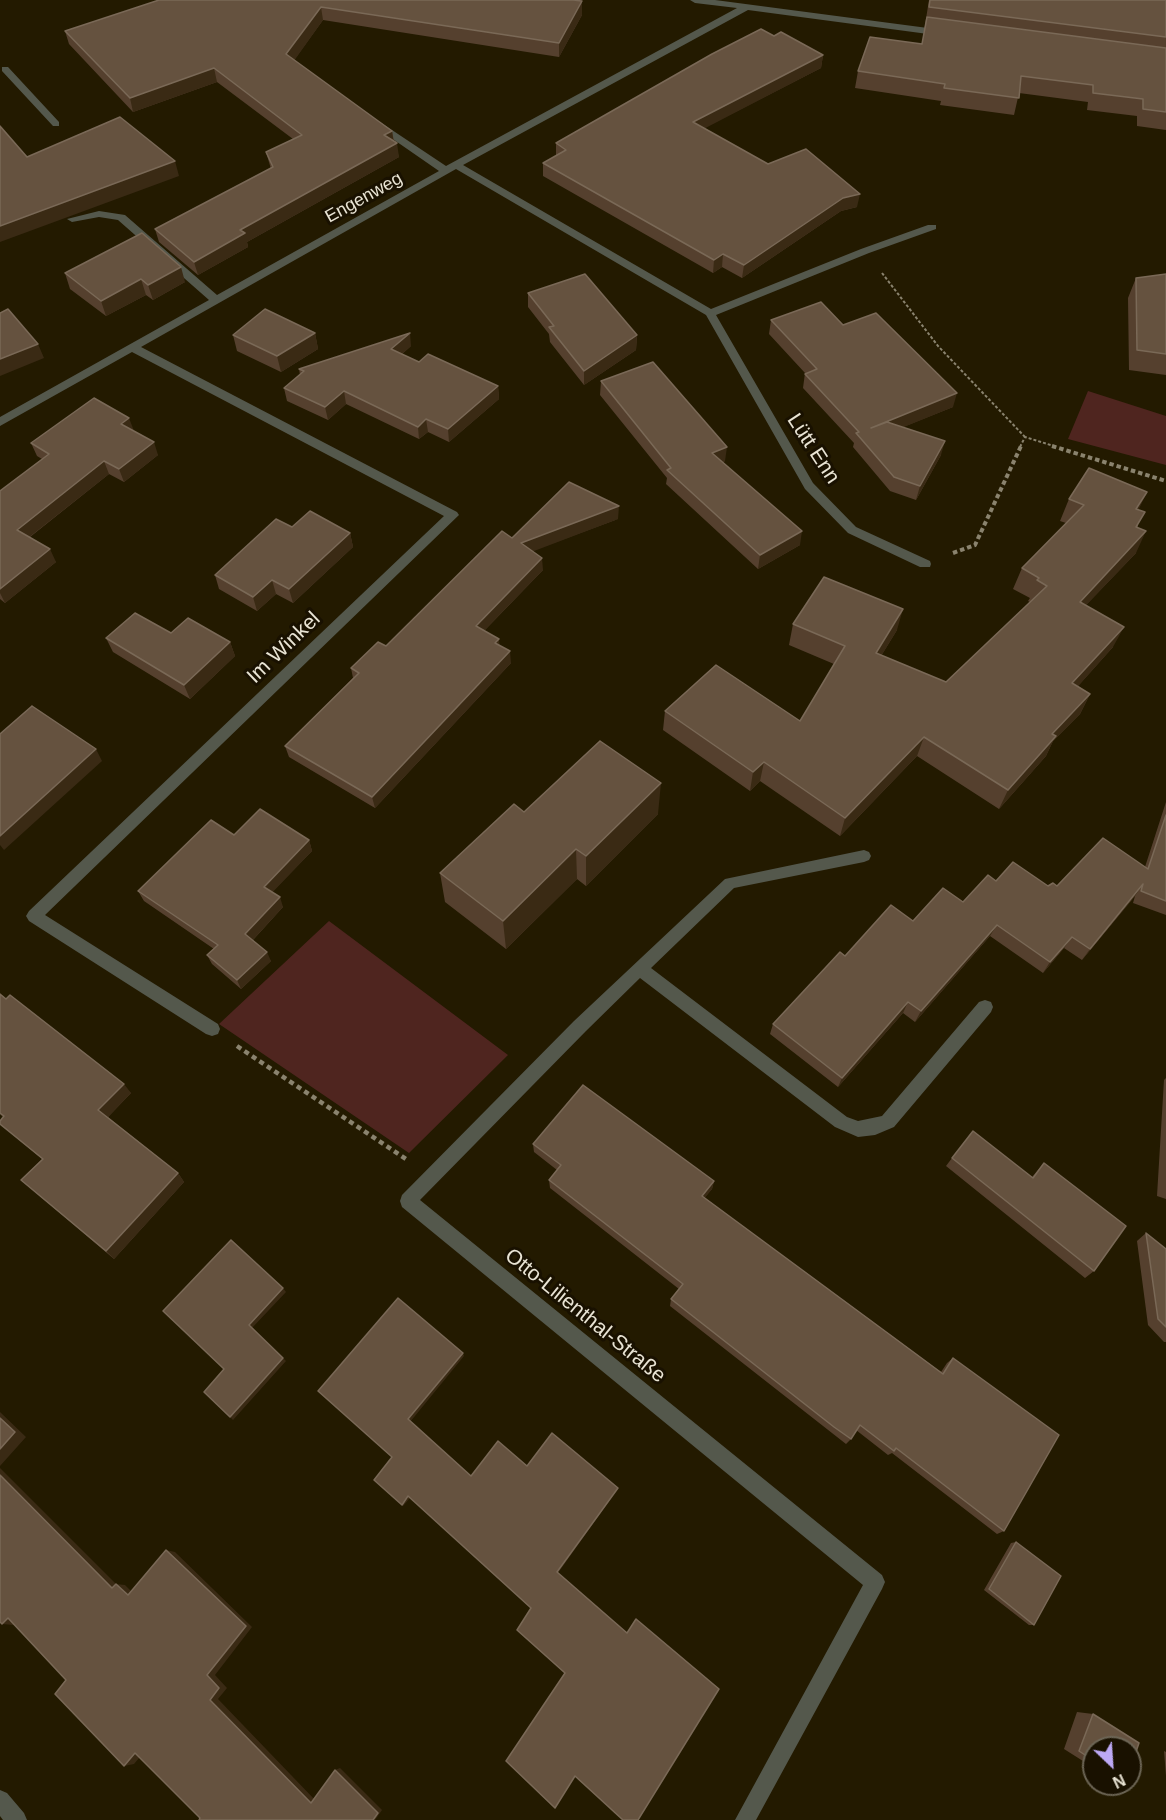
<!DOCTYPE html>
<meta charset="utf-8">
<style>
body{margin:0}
#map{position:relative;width:1166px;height:1820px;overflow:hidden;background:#231a00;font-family:Helvetica,sans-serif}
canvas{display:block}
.north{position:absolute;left:1082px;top:1736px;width:60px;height:60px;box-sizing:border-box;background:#191100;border:2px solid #6c6555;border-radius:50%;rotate:155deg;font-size:16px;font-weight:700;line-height:24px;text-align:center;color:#e9e4d4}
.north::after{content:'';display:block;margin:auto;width:21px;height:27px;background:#bda9f5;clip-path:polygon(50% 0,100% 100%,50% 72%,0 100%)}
</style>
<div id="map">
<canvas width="1166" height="1820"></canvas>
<div class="north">N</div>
</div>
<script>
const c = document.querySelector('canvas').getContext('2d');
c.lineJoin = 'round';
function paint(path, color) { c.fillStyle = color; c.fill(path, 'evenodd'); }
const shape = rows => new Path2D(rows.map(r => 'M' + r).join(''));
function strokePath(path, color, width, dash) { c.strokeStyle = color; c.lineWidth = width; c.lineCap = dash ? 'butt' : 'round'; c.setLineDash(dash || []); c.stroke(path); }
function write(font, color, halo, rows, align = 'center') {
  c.font = font + ' Helvetica,sans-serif'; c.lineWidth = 6; c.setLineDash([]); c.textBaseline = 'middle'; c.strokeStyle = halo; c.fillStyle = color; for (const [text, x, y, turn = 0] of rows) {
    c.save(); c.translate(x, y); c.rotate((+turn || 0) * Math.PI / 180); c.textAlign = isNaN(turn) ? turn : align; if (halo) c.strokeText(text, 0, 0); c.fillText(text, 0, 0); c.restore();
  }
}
const green = shape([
 [1088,391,1166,416,1166,465,1068,439],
 [329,921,508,1055,409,1153,219,1024]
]);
const pathFar2 = shape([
 [882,273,938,346,1025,437],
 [1020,447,1025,437,1057,447]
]);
const pathFar1 = shape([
 [1052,446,1166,481],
 [953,553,975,545,1021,446]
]);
const path = shape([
 [237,1046,406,1159]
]);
const minor = shape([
 [690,0,715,0,943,30,948,33,943,36,748,10,463,165,711,309,861,249,928,225,936,225,936,229,869,253,716,315,813,483,856,527,930,561,931,564,930,567,920,567,848,533,805,489,706,315,456,169,141,347,457,512,459,515,45,915,218,1024,220,1029,218,1034,212,1036,206,1034,29,921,26,916,29,911,444,516,132,352,0,426,0,417,209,300,118,220,99,217,72,222,67,219,99,211,125,215,217,295,439,171,374,126,374,122,380,122,446,166,737,8,695,3,690,0],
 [2,67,8,67,59,122,59,126,53,126,2,71,2,67],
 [864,850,869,852,871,856,869,860,864,862,734,888,651,968,847,1117,858,1121,882,1116,979,1002,985,1000,991,1002,993,1007,991,1012,894,1127,875,1135,858,1137,835,1127,640,978,586,1031,420,1200,882,1575,885,1582,882,1589,756,1820,735,1820,863,1585,402,1207,400,1201,402,1195,574,1021,725,879,864,850],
 [0,1790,7,1793,24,1813,27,1820,3,1820,0,1816,0,1790]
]);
const wall = shape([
 [159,0,582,15,559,57,323,20,294,60,392,131,394,141,399,157,247,242,248,247,198,275,159,242,155,229,271,169,266,152,293,139,217,82,133,112,69,44,65,31],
 [929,0,1166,0,1166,130,1137,126,1137,116,1087,110,1088,102,1019,93,1014,115,940,105,941,101,855,88,858,71,922,44],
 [774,36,823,55,821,68,704,128,768,164,857,207,841,211,742,278,722,267,713,273,543,176,543,163,556,156,556,143],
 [65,273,185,282,153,300,146,295,106,316,70,289],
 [1166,274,1166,375,1129,370,1128,298,1136,278],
 [528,293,637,335,636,350,584,385,550,342,549,334,528,307],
 [771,320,843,325,953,407,903,427,941,455,916,500,890,491,853,447,854,443,803,388,805,373,769,334],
 [315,333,318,349,281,372,237,351,233,335],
 [411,346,402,354,419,362,498,386,499,399,449,442,428,432,419,439,346,404,328,420,287,401,284,388,300,375,299,369],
 [601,381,725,461,723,462,800,545,758,569,666,484,667,478,600,395],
 [134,431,158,455,124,482,109,474,30,537,56,562,5,603,0,599,0,491,42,459,37,456,31,443],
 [1069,499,1139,510,1136,553,1086,605,1113,647,1078,686,1090,694,1080,714,1053,741,1046,756,999,809,917,756,840,836,760,781,750,791,663,730,665,711,800,721,834,664,789,645,793,624,897,630,881,656,946,682,1030,602,1028,601,1030,598,1013,589,1022,568,1066,523,1060,521],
 [618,519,532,551,543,570,484,631,499,646,511,663,375,808,289,757,285,746,353,678,351,668,386,646,512,538],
 [292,527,350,533,353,547,293,603,276,594,257,611,219,589,215,575],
 [106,638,230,642,235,656,190,699,113,652],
 [1166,802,1166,915,1133,903,1135,896,1082,960,1064,948,1043,973,990,936,915,1022,903,1013,838,1087,770,1034,773,1024,845,956,913,921,963,902,996,881,1048,886,1057,886,1145,867],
 [524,812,658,814,586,886,577,879,506,949,445,902,440,873],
 [234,835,309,840,312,851,272,892,283,907,253,940,271,961,241,989,212,964,207,955,214,949,144,901,138,891],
 [0,994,131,1093,108,1117,178,1173,184,1182,114,1259,21,1180,42,1159,0,1124,3,1117,0,1114],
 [1166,1078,1166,1199,1157,1196,1164,1080],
 [533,1144,714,1181,712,1189,704,1198,941,1372,947,1363,953,1358,1004,1531,997,1534,892,1453,888,1455,856,1430,851,1439,846,1444,670,1306,671,1299,679,1289,550,1188,549,1180,557,1170,534,1152],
 [952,1158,1032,1177,1044,1163,1094,1271,1085,1278,946,1166],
 [1146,1233,1166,1249,1166,1342,1164,1342,1148,1325,1137,1241],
 [1016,1542,1034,1625,1029,1625,984,1590,1011,1543],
 [1077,1712,1093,1714,1094,1768,1064,1749],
 [1164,1751,1166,1752,1166,1776]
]);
const shadedWall = shape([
 [582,1,582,15,559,57,559,43],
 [321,7,323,20,289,68,286,54],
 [823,55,821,68,692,135,693,122],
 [214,68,217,82,133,112,130,98],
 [392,131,394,144,384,135],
 [397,143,399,157,247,242,248,247,198,275,194,262,240,230],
 [175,161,179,176,0,242,0,226],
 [860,194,857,207,841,211,742,278,744,265,843,198],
 [723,254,722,267,713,273,714,260],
 [181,267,185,282,153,300,148,285],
 [141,279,146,295,106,316,101,301],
 [315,333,318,349,281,372,277,356],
 [410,333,411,346,393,362,391,349],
 [637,335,636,350,584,385,584,371],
 [38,344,44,358,0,376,0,359],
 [498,386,499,399,449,442,448,429],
 [344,391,346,404,328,420,325,407],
 [957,393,953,407,867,442,871,428],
 [129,418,134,431,121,424],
 [426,419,428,432,419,439,418,427],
 [945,441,941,455,916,500,920,486],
 [154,442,158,455,124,482,119,469],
 [727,447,725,461,711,467,712,453],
 [104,461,109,474,23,542,17,530],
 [1147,492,1137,513,1136,509],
 [619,506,618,519,521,556,521,543],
 [802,531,800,545,758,569,760,555],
 [1146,531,1136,553,1070,622,1080,602],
 [350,533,353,547,293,603,289,589],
 [50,549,56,562,5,603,0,593,0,589],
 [542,558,543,570,477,638,476,626],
 [272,580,276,594,257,611,253,597],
 [903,609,897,630,870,674,876,653],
 [1124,627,1113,647,1063,703,1072,683],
 [499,639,500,650,495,643],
 [230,642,235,656,190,699,184,685],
 [510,651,511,663,375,808,372,797],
 [1090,694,1080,714,1053,741,1046,756,999,809,1008,790,1052,734],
 [924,737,917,756,840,836,845,818],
 [96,749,102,761,4,850,0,845,0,836],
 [764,762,760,781,750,791,753,772],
 [661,783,658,814,586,886,586,856],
 [309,840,312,851,268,897,264,887],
 [576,849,577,879,506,949,503,921],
 [1143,884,1135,896,1082,960,1090,949],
 [280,897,283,907,250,943,245,934],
 [997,925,990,936,915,1022,921,1011],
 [1072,937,1064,948,1043,973,1050,962],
 [267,952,271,961,241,989,237,980],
 [908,1002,903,1013,838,1087,842,1078],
 [124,1084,131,1093,106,1119,98,1110],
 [178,1173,184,1182,114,1259,106,1251],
 [714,1181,712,1189,700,1204,702,1196],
 [283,1288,286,1292,252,1328,249,1325],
 [463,1353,464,1356,410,1422,408,1419],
 [283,1358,286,1361,233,1420,230,1417],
 [0,1412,26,1437,0,1466],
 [0,1468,122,1590,112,1588,0,1475],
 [618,1488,617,1490,558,1573,557,1572],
 [408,1496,410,1498,403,1506,402,1505],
 [166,1550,175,1552,252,1627,215,1675,227,1688,218,1699,316,1801,311,1803,210,1700,207,1675],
 [116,1584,125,1585,137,1597,128,1595],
 [8,1618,20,1619,14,1625,2,1624],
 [145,1751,134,1764,124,1766,135,1753],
 [340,1768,382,1810,375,1820,373,1820,335,1770]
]);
const building = shape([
 [159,0,573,0,582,1,559,43,321,7,286,54,392,131,384,135,397,143,240,230,245,233,194,262,155,229,273,167,266,152,302,135,214,68,130,98,65,31,159,0],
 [930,0,1166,0,1166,37,929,7,930,0],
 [927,17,1166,48,1166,112,1143,109,1143,99,1093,93,1093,85,1021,76,1019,98,944,88,945,84,858,71,870,37,922,44,927,17],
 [761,29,774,36,781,32,823,55,693,122,768,164,806,149,860,194,843,198,744,265,723,254,714,260,543,163,566,150,556,143,712,54,761,29],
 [120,117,175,161,0,226,0,126,27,157,120,117],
 [142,233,181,267,148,285,141,279,101,301,65,273,142,233],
 [585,274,637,335,584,371,549,327,554,326,528,293,585,274],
 [1166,274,1166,354,1137,350,1136,278,1166,274],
 [821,302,843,325,876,313,957,393,871,428,887,422,945,441,920,486,894,477,856,433,859,432,805,374,817,369,771,320,821,302],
 [8,309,38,344,0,359,0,313,8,309],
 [265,309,315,333,277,356,233,335,265,309],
 [410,333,391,349,419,362,428,354,498,386,448,429,426,419,418,427,344,391,325,407,284,388,304,371,299,369,410,333],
 [653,362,727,447,712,453,802,531,760,555,667,470,671,468,601,381,653,362],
 [94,398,129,418,121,424,154,442,119,469,104,461,17,530,50,549,0,589,0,491,49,454,31,443,94,398],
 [1089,468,1147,492,1136,509,1145,512,1136,527,1146,531,1080,602,1124,627,1072,683,1090,694,1052,734,1056,736,1008,790,924,737,845,818,764,762,753,772,665,711,716,665,800,721,845,646,793,624,824,577,903,609,876,653,946,682,1047,586,1037,580,1039,578,1022,568,1084,505,1069,499,1089,468],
 [569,482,619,506,521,543,542,558,476,626,499,639,495,643,510,651,372,797,285,746,359,673,351,668,378,642,386,646,502,531,512,538,569,482],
 [310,511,350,533,289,589,272,580,253,597,215,575,276,519,292,527,310,511],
 [135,613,171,633,188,618,230,642,184,685,106,638,135,613],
 [32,706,96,749,0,836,0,734,32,706],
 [600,741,661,783,586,856,576,849,503,921,440,873,514,804,524,812,600,741],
 [260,809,309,840,264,887,280,897,245,934,267,952,237,980,207,955,218,945,138,891,211,820,234,835,260,809],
 [1166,815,1166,901,1141,891,1143,884,1090,949,1072,937,1050,962,997,925,921,1011,908,1002,842,1078,773,1024,840,952,845,956,891,905,913,921,943,888,963,902,988,875,996,881,1013,862,1048,886,1053,883,1057,886,1103,838,1148,869,1166,815],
 [0,994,6,999,10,995,124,1084,98,1110,178,1173,106,1251,21,1180,43,1159,0,1124,0,1121,4,1116,0,1113,0,994],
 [583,1085,714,1181,702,1196,893,1337,943,1374,953,1358,1059,1435,1004,1531,896,1448,894,1451,860,1425,851,1439,834,1427,671,1299,683,1284,549,1180,561,1165,533,1144,583,1085],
 [973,1131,1033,1178,1044,1163,1126,1226,1094,1271,952,1158,973,1131],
 [1146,1233,1166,1249,1166,1327,1158,1319,1146,1233],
 [231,1240,283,1288,249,1325,283,1358,230,1417,204,1392,224,1369,163,1311,231,1240],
 [398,1298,463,1353,408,1419,471,1476,498,1441,527,1466,552,1433,618,1488,557,1572,627,1633,636,1619,719,1689,638,1820,623,1820,575,1776,555,1808,506,1761,565,1673,517,1630,531,1608,408,1496,402,1505,374,1480,392,1457,318,1391,398,1298],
 [0,1418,15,1432,0,1449,0,1418],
 [0,1475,112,1588,116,1584,128,1595,166,1550,246,1626,207,1675,219,1688,210,1700,311,1803,335,1770,378,1813,373,1820,199,1820,200,1818,135,1753,124,1766,55,1694,66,1680,8,1618,2,1624,0,1622,0,1475],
 [1016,1542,1061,1576,1034,1625,989,1589,1016,1542],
 [1093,1714,1139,1743,1130,1769,1130,1748,1094,1748,1094,1761,1079,1751,1093,1714]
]);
const farStreetnames = [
 ["Engenweg",364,198,-29]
];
const streetNames = [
 ["Lütt Enn",813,449,57],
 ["Im Winkel",284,648,-44],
 ["Otto-Lilienthal-Straße",585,1316,39]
];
paint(green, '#4f251f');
strokePath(pathFar2, '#8a836e', 2, [3, 2]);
strokePath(pathFar1, '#8a836e', 4, [4.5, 3]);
strokePath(path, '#8a836e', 4.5, [5, 4]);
paint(minor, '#54584c');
paint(wall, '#55402e');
paint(shadedWall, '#3a2a14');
paint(building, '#65523f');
strokePath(building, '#7a6957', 1.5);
write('18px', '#e9e4d4', '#191100', farStreetnames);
write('21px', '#e9e4d4', '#191100', streetNames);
</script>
